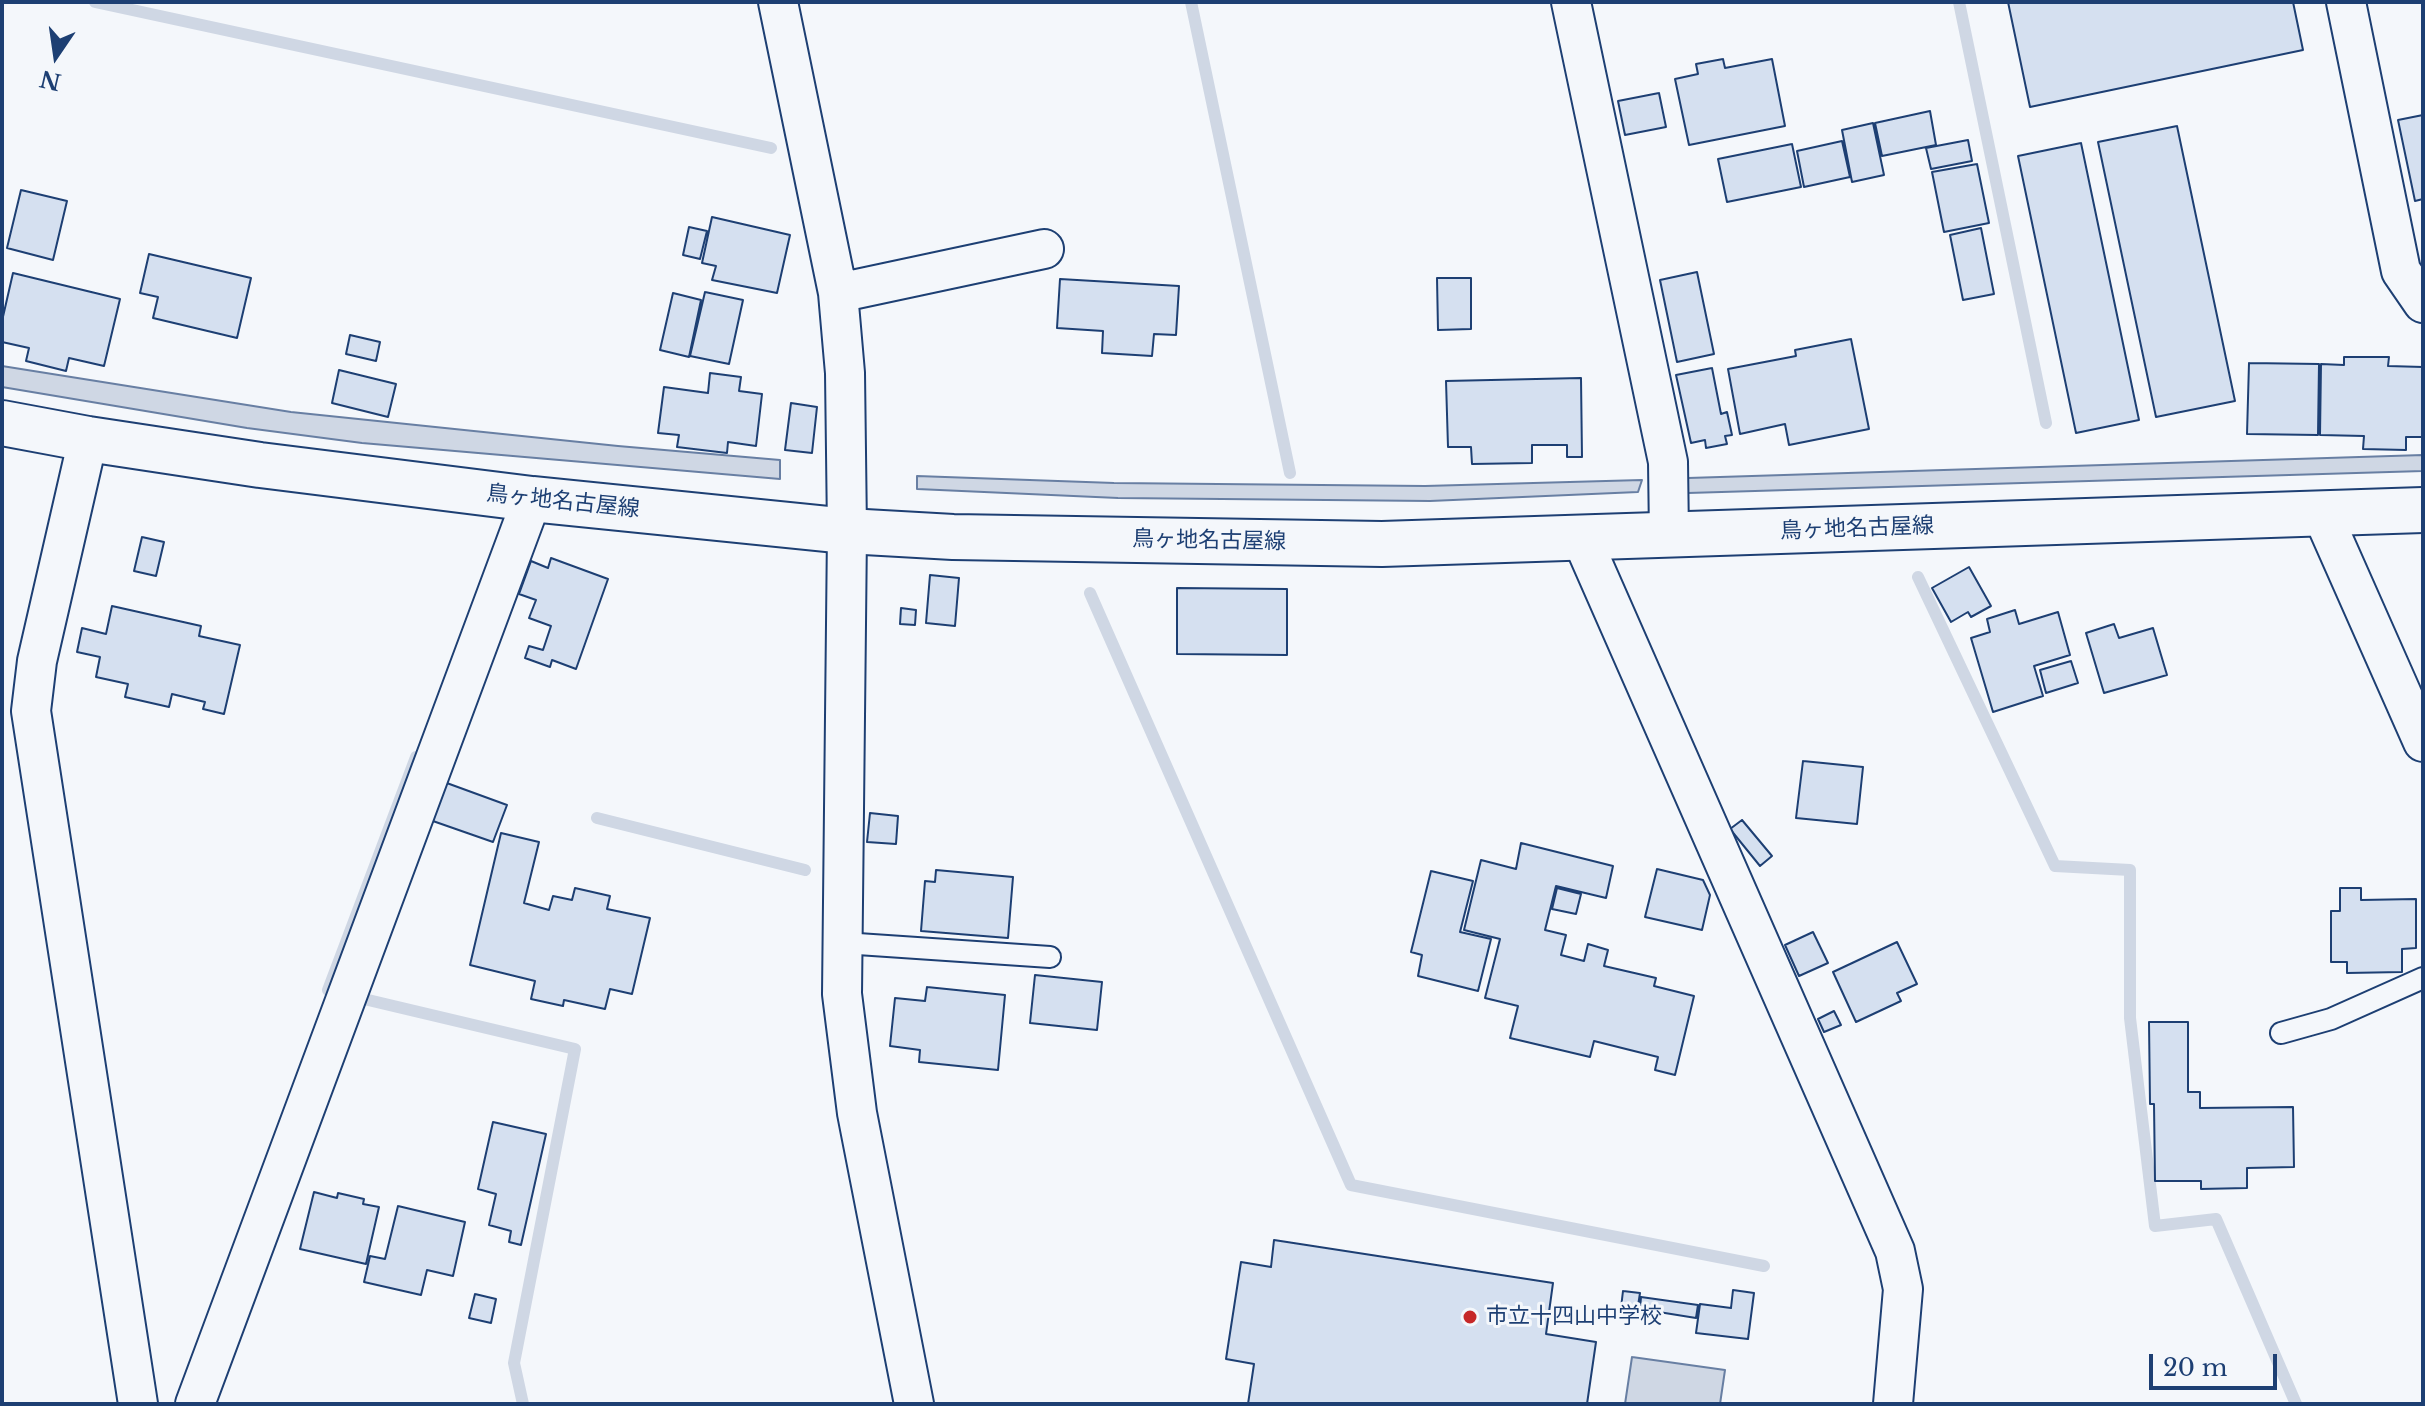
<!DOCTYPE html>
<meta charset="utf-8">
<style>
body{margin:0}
#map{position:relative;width:2425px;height:1406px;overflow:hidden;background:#f4f7fb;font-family:"Libre Baskerville",serif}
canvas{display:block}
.frame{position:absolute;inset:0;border:4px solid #1d3f73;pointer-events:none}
.north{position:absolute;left:16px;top:16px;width:80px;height:80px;-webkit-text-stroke:6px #f4f7fb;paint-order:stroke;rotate:193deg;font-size:22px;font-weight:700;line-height:32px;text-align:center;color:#1d3f73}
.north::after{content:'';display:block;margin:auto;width:28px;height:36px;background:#1d3f73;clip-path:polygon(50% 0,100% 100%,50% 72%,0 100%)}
.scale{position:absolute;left:2149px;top:1354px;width:128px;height:36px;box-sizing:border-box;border:4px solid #1d3f73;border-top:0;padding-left:10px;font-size:24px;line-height:28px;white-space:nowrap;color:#1d3f73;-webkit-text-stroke:6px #f4f7fb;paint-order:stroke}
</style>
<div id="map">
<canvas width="2425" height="1406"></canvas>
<div class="frame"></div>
<div class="north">N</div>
<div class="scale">20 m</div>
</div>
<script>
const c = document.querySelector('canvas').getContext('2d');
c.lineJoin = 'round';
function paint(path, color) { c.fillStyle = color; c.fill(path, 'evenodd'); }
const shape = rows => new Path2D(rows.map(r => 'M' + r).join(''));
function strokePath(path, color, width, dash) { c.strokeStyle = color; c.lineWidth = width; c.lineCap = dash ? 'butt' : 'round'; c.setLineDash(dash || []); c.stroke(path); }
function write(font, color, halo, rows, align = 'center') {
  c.font = font + ' "Libre Baskerville","Noto Sans JP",serif'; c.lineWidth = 6; c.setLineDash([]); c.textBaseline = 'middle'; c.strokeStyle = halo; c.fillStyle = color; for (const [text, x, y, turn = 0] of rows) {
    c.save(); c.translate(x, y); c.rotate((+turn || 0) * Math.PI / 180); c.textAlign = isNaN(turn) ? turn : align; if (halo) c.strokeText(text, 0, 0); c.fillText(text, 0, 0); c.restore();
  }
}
const water = shape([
 [2,366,291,412,618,446,780,460,780,479,362,443,247,428,2,387,2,366],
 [2423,455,2423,471,1688,493,1688,478,2423,455],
 [917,476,1114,483,1425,486,1642,480,1638,492,1430,501,1118,498,917,489,917,476],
 [1632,1357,1725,1370,1720,1404,1625,1404,1632,1357]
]);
const stream = shape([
 [95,2,771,148],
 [1191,2,1290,473],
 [1959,2,2046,423],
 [1918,577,2055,866,2130,870,2130,1018,2155,1226,2216,1219,2296,1404],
 [1090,593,1351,1185,1764,1266],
 [597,818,805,870],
 [328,990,416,757],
 [364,999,575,1049,514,1363,523,1404]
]);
const building = shape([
 [2008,2,2293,2,2303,50,2030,107,2008,2],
 [1723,59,1725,68,1772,59,1785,126,1689,145,1675,79,1698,74,1696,64,1723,59],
 [1659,93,1666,127,1625,135,1618,101,1659,93],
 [1930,111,1936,145,1882,156,1875,123,1930,111],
 [2423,115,2423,199,2415,201,2398,120,2423,115],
 [1873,123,1884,175,1852,182,1842,130,1873,123],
 [2177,126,2235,401,2156,417,2098,142,2177,126],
 [1968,140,1972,161,1931,169,1926,148,1968,140],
 [1842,141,1850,177,1804,187,1797,151,1842,141],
 [2081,143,2139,420,2076,433,2018,156,2081,143],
 [1792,144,1801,187,1727,202,1718,159,1792,144],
 [1977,164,1989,223,1944,232,1932,172,1977,164],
 [21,190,67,201,53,260,7,248,21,190],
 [712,217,790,235,777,293,712,280,716,266,702,263,712,217],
 [689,227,707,231,700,259,683,255,689,227],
 [1981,228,1994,294,1963,300,1950,235,1981,228],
 [149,254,251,278,237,338,153,318,158,297,140,293,149,254],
 [1697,272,1714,354,1677,362,1660,280,1697,272],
 [13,273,120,299,104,366,69,358,66,371,26,361,29,348,2,342,2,321,13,273],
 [1437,278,1471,278,1471,329,1438,330,1437,278],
 [1060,279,1179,286,1176,335,1154,334,1152,356,1102,353,1103,331,1057,328,1060,279],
 [705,292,743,300,729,364,690,356,705,292],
 [673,293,701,300,689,357,660,350,673,293],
 [350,335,380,342,376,361,346,354,350,335],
 [1851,339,1869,429,1789,445,1785,424,1740,434,1728,369,1796,356,1795,350,1851,339],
 [2344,357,2389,357,2388,366,2423,367,2423,437,2406,437,2406,450,2363,449,2364,436,2320,435,2321,364,2344,365,2344,357],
 [2249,363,2319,364,2318,435,2247,434,2249,363],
 [1712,368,1721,414,1727,412,1732,435,1725,436,1727,444,1706,448,1705,440,1691,443,1676,375,1712,368],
 [339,370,396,384,388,417,332,403,339,370],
 [710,373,741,377,739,391,762,394,756,446,728,442,727,453,677,447,679,435,658,433,664,387,708,393,710,373],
 [1581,378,1582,457,1567,457,1567,445,1532,445,1532,463,1472,464,1471,447,1448,447,1446,381,1581,378],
 [791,403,817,407,812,453,785,450,791,403],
 [142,537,164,542,156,576,134,571,142,537],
 [551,558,608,579,576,669,552,660,550,667,525,658,529,646,543,650,551,626,529,618,536,600,519,594,531,561,548,568,551,558],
 [1969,567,1991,606,1971,617,1968,612,1951,622,1932,588,1969,567],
 [930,575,959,578,955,626,926,623,930,575],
 [1177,588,1287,589,1287,655,1177,654,1177,588],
 [112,606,201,626,199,636,240,645,224,714,203,709,205,702,172,694,169,707,125,697,128,684,96,677,100,657,77,652,82,628,106,634,112,606],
 [901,608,916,610,915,625,900,624,901,608],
 [2015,610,2019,624,2058,612,2070,655,2034,666,2043,696,1993,712,1971,638,1990,632,1987,619,2015,610],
 [2114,624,2119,638,2153,628,2167,675,2104,693,2086,633,2114,624],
 [2071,661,2078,683,2046,693,2040,670,2071,661],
 [1803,761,1863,767,1857,824,1796,818,1803,761],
 [444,782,507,805,493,842,430,820,444,782],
 [870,813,898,816,896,844,867,842,870,813],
 [1742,820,1772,856,1760,866,1730,829,1742,820],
 [501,833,539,842,524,903,549,910,553,896,572,900,575,888,610,896,607,909,650,918,632,994,610,989,605,1009,564,1000,563,1006,531,999,535,981,470,965,501,833],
 [1521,843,1613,866,1606,898,1556,886,1545,930,1566,935,1561,955,1584,961,1588,944,1608,950,1604,966,1656,978,1654,986,1694,996,1675,1075,1655,1070,1658,1057,1594,1041,1590,1057,1510,1038,1518,1006,1485,998,1500,939,1464,930,1481,860,1516,869,1521,843],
 [1657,869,1703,880,1710,895,1702,930,1645,917,1657,869],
 [936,870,1013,877,1008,938,921,931,925,881,935,882,936,870],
 [1431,871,1473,881,1460,932,1491,939,1478,991,1418,976,1422,955,1411,952,1431,871],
 [1557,888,1581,894,1576,914,1552,909,1557,888],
 [2340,888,2361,888,2361,900,2416,899,2416,948,2402,949,2402,972,2347,973,2347,962,2331,962,2331,911,2340,911,2340,888],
 [1813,932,1828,963,1799,976,1785,945,1813,932],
 [1897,942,1917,984,1897,993,1901,1001,1856,1022,1833,972,1897,942],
 [1035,975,1102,982,1097,1030,1030,1023,1035,975],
 [927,987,1005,995,998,1070,919,1062,920,1050,890,1046,895,998,925,1001,927,987],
 [1834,1011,1841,1025,1824,1032,1818,1019,1834,1011],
 [2149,1022,2188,1022,2188,1092,2200,1092,2200,1108,2293,1107,2294,1167,2247,1168,2247,1188,2201,1189,2201,1181,2155,1181,2154,1104,2150,1104,2149,1022],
 [493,1122,546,1134,521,1245,509,1242,511,1231,489,1225,496,1194,478,1189,493,1122],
 [314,1192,337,1198,338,1193,364,1199,363,1204,379,1207,366,1264,300,1249,314,1192],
 [398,1206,465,1222,453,1276,427,1270,421,1295,364,1282,370,1256,385,1259,398,1206],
 [1274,1240,1553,1283,1546,1334,1596,1342,1587,1404,1248,1404,1254,1364,1226,1359,1241,1262,1271,1267,1274,1240],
 [1733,1290,1754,1293,1748,1339,1696,1333,1700,1304,1731,1308,1733,1290],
 [1623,1291,1640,1293,1636,1319,1620,1316,1623,1291],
 [475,1294,496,1299,491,1323,469,1318,475,1294],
 [1641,1297,1698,1305,1696,1318,1640,1309,1641,1297]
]);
const lane = shape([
 [843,943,1050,957],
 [2281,1033,2331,1019,2423,978]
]);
const street = shape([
 [778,2,838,293,845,373,847,531,842,994,857,1113,914,1404],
 [1571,2,1668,462,1669,535],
 [2346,2,2401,271,2423,303],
 [838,293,1044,249],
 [88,439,37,661,31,711,138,1404],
 [2322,514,2423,742],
 [1581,537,1895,1251,1903,1289,1893,1404],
 [195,1404,532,499]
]);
const secondary = shape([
 [2,423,88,439,260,465,532,499,847,531,953,537,1382,544,2423,510]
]);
const markers = [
 [1470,1317,8,"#c62828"]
];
const streetNames = [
 ["鳥ヶ地名古屋線",563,502,6],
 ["鳥ヶ地名古屋線",1857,529,-2],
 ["鳥ヶ地名古屋線",1209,541,1]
];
const poiNames = [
 ["市立十四山中学校",1486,1317]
];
paint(water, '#cfd7e4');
strokePath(water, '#687fa3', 2);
strokePath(stream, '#cfd7e4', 12);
paint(building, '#d5e0f0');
strokePath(building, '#1d3f73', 2);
strokePath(lane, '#1d3f73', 24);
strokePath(street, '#1d3f73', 42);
strokePath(secondary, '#1d3f73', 48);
strokePath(lane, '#f4f7fb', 20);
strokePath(street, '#f4f7fb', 38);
strokePath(secondary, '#f4f7fb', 44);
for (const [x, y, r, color] of markers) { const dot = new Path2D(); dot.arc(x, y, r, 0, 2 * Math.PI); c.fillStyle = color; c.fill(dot); strokePath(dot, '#f4f7fb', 3); }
write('22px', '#1d3f73', '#f4f7fb', streetNames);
write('22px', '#1d3f73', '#f4f7fb', poiNames, 'left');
</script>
